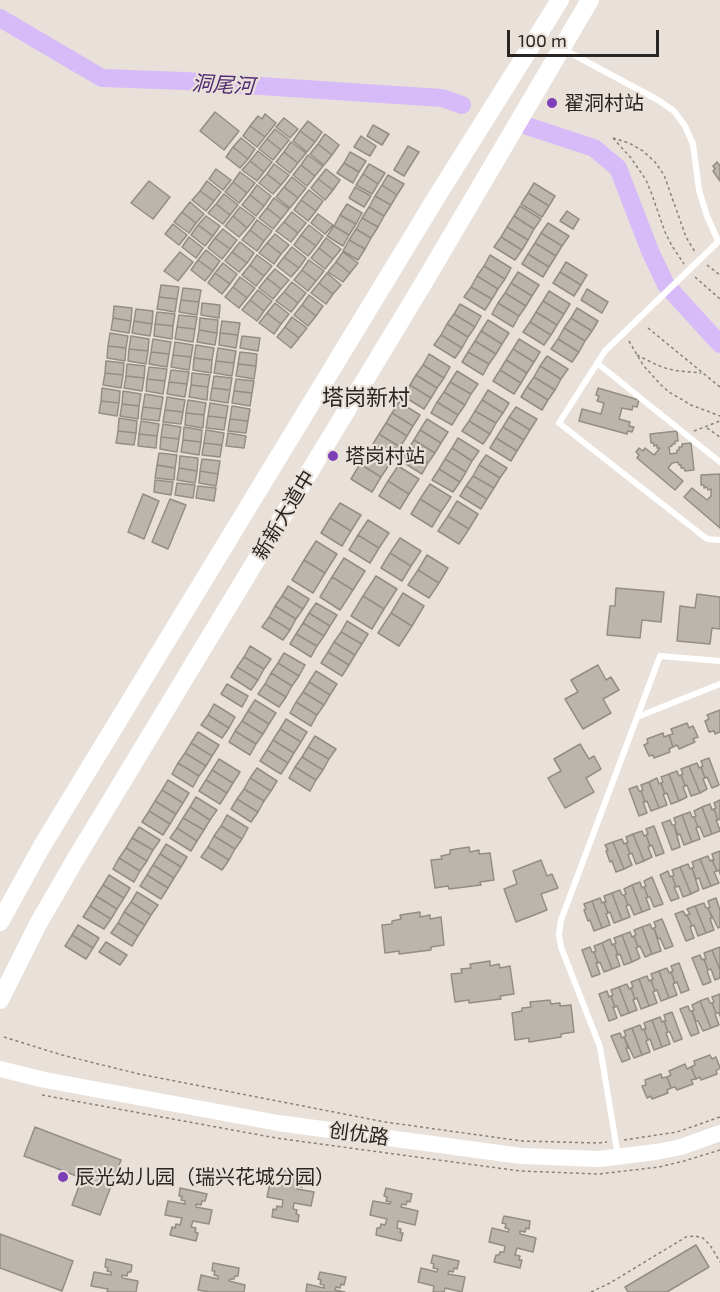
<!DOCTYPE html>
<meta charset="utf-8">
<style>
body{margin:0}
#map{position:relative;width:720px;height:1292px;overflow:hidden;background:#e9e1d9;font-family:"Exo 2",sans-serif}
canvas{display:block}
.scale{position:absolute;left:507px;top:30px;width:152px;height:27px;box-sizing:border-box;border:3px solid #282522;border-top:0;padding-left:8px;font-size:18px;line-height:21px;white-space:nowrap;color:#282522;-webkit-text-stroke:4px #e9e1d9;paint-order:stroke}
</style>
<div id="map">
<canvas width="720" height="1292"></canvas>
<div class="scale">100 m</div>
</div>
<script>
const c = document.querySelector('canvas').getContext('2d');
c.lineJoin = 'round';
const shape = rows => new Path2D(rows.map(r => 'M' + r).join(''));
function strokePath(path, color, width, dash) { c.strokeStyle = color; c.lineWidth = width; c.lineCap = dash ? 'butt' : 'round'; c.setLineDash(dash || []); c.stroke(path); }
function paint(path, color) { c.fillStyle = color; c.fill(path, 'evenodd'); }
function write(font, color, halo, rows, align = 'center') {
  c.font = font + ' "Exo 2","Noto Sans SC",sans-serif'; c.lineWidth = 4.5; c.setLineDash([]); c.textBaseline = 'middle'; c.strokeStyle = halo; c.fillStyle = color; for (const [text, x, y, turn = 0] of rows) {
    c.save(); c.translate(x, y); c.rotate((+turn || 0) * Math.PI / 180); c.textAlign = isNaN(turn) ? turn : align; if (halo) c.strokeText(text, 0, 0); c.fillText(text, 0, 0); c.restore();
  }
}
const river = shape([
 [0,18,102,78,185,81,442,98,462,105],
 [527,126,594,148,618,168,650,251,666,285,720,344]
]);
const building = shape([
 [215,112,239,131,224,150,200,131,215,112],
 [265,114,276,123,265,137,250,126,258,116,262,119,265,114],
 [284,118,298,129,290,138,276,127,284,118],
 [308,121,322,132,315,142,300,131,308,121],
 [373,125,389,134,382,145,367,136,373,125],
 [250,126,265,137,257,147,243,136,250,126],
 [275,129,289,140,281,150,267,139,275,129],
 [300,131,315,142,307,152,293,141,300,131],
 [325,134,339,145,332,155,318,144,325,134],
 [361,136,376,146,370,156,354,147,361,136],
 [241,138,255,149,248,159,233,147,241,138],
 [267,139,281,150,273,160,259,149,267,139],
 [291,142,306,153,298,163,284,152,291,142],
 [318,144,332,155,324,165,310,154,318,144],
 [408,146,419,152,404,176,394,170,408,146],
 [233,147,248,159,240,168,226,157,233,147],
 [258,151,272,162,264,172,250,161,258,151],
 [284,152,298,163,290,173,276,162,284,152],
 [350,152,366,161,359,172,344,163,350,152],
 [308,155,323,166,315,176,301,165,308,155],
 [250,161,264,172,257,181,242,170,250,161],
 [717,162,720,166,720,181,713,171,715,169,713,166,717,162],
 [344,163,359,172,353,183,337,173,344,163],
 [274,164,289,175,281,185,267,174,274,164],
 [369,164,385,173,378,184,363,174,369,164],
 [301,165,315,176,307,186,293,175,301,165],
 [216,169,231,180,223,190,209,179,216,169],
 [326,169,340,180,333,190,318,179,326,169],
 [240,172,255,183,247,193,233,182,240,172],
 [267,174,281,185,273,194,259,183,267,174],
 [363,174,378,184,372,194,356,185,363,174],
 [388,175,404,184,397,195,382,185,388,175],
 [292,177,306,188,298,198,284,187,292,177],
 [318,179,333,190,325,200,311,188,318,179],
 [149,181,170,197,153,219,131,203,149,181],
 [207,181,221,192,214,201,200,191,207,181],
 [233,182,247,193,239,203,225,192,233,182],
 [534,183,555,196,549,206,528,193,534,183],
 [257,185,271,196,264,206,250,195,257,185],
 [382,185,397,195,391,205,375,196,382,185],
 [284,187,298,198,290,208,276,197,284,187],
 [355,187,371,196,364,207,349,198,355,187],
 [309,190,323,201,316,211,301,200,309,190],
 [200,191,214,201,206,211,192,200,200,191],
 [528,193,549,206,542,217,521,204,528,193],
 [224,194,238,205,230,215,216,204,224,194],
 [250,195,264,206,256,216,242,205,250,195],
 [375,196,391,205,384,216,369,207,375,196],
 [274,198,289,209,281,219,267,208,274,198],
 [301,200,316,211,308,221,294,210,301,200],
 [190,202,204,214,196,223,182,212,190,202],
 [216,204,230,215,223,224,208,213,216,204],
 [347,204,362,213,356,224,340,215,347,204],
 [520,206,541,219,534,229,514,216,520,206],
 [240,207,255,218,247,228,233,216,240,207],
 [369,207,384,216,378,227,362,218,369,207],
 [267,208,281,219,273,229,259,218,267,208],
 [567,211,579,219,573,229,560,221,567,211],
 [182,212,196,223,189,233,174,222,182,212],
 [292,212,306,223,298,233,284,222,292,212],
 [318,214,333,225,325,234,311,223,318,214],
 [340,215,356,224,349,235,334,226,340,215],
 [206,216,220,226,213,236,198,225,206,216],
 [233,216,247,228,239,237,225,226,233,216],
 [514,216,534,229,528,240,507,227,514,216],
 [362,218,378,227,371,238,356,229,362,218],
 [257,220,272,231,264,241,250,230,257,220],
 [284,222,298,233,291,242,276,231,284,222],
 [548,223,569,236,562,246,541,233,548,223],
 [173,224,187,235,179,245,165,234,173,224],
 [198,225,213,236,205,246,191,235,198,225],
 [309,225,323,236,316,246,301,235,309,225],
 [334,226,349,235,343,246,327,236,334,226],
 [507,227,528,240,522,250,501,237,507,227],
 [223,229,237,240,230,249,215,238,223,229],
 [356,229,371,238,365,249,349,240,356,229],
 [250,230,264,241,257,251,242,240,250,230],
 [541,233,562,246,556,256,535,243,541,233],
 [275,234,289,245,281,254,267,243,275,234],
 [301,235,316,246,308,256,294,245,301,235],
 [189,237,203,248,196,258,182,247,189,237],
 [501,237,522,250,515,260,494,247,501,237],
 [215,238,230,249,222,259,208,248,215,238],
 [326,238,341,249,333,259,319,248,326,238],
 [349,240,365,249,358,260,343,251,349,240],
 [240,242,254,253,247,263,232,252,240,242],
 [267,243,281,254,274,264,259,253,267,243],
 [535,243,556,256,549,267,528,254,535,243],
 [292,247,306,258,299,268,284,257,292,247],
 [319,248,333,259,325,269,311,258,319,248],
 [206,250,220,261,213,271,198,260,206,250],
 [180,252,193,262,178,281,164,271,180,252],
 [232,252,247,263,239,272,225,261,232,252],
 [343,252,358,263,350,273,336,262,343,252],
 [528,254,549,267,543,277,522,264,528,254],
 [257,255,272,266,264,276,250,265,257,255],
 [490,255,511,268,505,279,484,266,490,255],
 [284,257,299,268,291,277,277,266,284,257],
 [198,260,213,271,205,281,191,270,198,260],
 [309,260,324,271,316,281,302,270,309,260],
 [336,262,350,273,343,282,328,272,336,262],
 [566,262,587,275,581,285,560,272,566,262],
 [223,263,237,274,230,284,215,273,223,263],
 [250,265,264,276,256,286,242,275,250,265],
 [484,266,505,279,498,289,477,276,484,266],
 [275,269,289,280,281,289,267,278,275,269],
 [302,270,316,281,308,291,294,280,302,270],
 [518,272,539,285,532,296,511,283,518,272],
 [560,272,581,285,574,296,553,283,560,272],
 [215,273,230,284,222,294,208,283,215,273],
 [327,273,341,285,333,294,319,283,327,273],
 [477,276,498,289,492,299,471,287,477,276],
 [240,277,255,288,247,298,233,287,240,277],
 [267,278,281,289,273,299,259,288,267,278],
 [292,282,306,293,298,303,284,292,292,282],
 [319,283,333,294,326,304,311,293,319,283],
 [511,283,532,296,526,306,505,293,511,283],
 [161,285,179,287,177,299,159,297,161,285],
 [233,287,247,298,239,308,225,297,233,287],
 [471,287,492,299,485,310,464,297,471,287],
 [183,288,201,290,199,302,181,300,183,288],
 [587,289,608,302,602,313,581,300,587,289],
 [258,290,272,301,264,311,250,300,258,290],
 [549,291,570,304,564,314,543,301,549,291],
 [284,292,298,303,291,312,276,301,284,292],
 [505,293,526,306,519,316,498,303,505,293],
 [309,295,323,306,316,316,302,305,309,295],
 [159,297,177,299,175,312,157,309,159,297],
 [181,300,199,302,197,315,179,312,181,300],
 [250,300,264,311,257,321,242,310,250,300],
 [543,301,564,314,557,325,536,312,543,301],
 [202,303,220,305,219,318,201,315,202,303],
 [275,303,289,314,281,324,267,313,275,303],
 [498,303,519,316,513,327,492,314,498,303],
 [460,304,481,316,475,327,454,314,460,304],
 [302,305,316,316,308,326,294,315,302,305],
 [114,306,132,308,131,321,113,318,114,306],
 [577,308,598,321,592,331,571,318,577,308],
 [136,309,153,311,152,324,134,321,136,309],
 [157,312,175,314,173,326,155,324,157,312],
 [536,312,557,325,551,335,530,322,536,312],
 [267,313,281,324,274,334,259,323,267,313],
 [454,314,475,327,468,337,447,324,454,314],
 [179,315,197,317,195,329,177,327,179,315],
 [292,317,307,328,299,338,285,327,292,317],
 [113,318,131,321,129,333,111,330,113,318],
 [200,318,218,320,217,333,199,330,200,318],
 [571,318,592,331,585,341,564,328,571,318],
 [488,320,509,333,502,344,481,331,488,320],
 [134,321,152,324,150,336,132,333,134,321],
 [222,321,240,323,238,335,220,333,222,321],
 [530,322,551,335,544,345,523,332,530,322],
 [155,324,173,326,172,339,154,336,155,324],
 [447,324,468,337,462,348,441,335,447,324],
 [177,327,195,329,193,342,175,339,177,327],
 [285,327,299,338,291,348,277,337,285,327],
 [564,328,585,341,579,352,558,339,564,328],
 [199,330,217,333,215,345,197,342,199,330],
 [481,331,502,344,496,354,475,341,481,331],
 [110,333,128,336,126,348,108,346,110,333],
 [220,333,238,335,236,348,219,345,220,333],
 [441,335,462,348,455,358,434,345,441,335],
 [131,336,149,339,148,351,129,349,131,336],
 [242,336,260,338,258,351,240,348,242,336],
 [153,339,171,342,169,354,151,352,153,339],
 [519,339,540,352,534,362,513,349,519,339],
 [558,339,579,352,572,362,551,349,558,339],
 [475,341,496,354,489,364,468,352,475,341],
 [175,342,193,345,191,357,173,355,175,342],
 [196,345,214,348,212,360,194,358,196,345],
 [108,346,126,348,125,361,107,358,108,346],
 [218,348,236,351,234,363,216,361,218,348],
 [129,349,148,351,146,364,128,361,129,349],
 [513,349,534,362,527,373,506,360,513,349],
 [151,352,169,354,167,367,149,364,151,352],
 [240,352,257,354,256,366,238,364,240,352],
 [468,352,489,364,483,375,462,362,468,352],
 [429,354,450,367,444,378,423,365,429,354],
 [173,355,191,357,189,370,171,367,173,355],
 [547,356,568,369,561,379,540,366,547,356],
 [194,358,212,360,211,373,193,370,194,358],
 [506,360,527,373,521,383,500,370,506,360],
 [106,361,124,363,123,375,105,373,106,361],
 [216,361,234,363,232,376,214,373,216,361],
 [127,364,145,366,144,378,126,376,127,364],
 [238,364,256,366,254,379,236,376,238,364],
 [423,365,444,378,437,388,416,375,423,365],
 [540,366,561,379,555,390,534,377,540,366],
 [149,367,167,369,165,381,147,379,149,367],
 [171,370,189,372,187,384,169,382,171,370],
 [500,370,521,383,514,394,493,381,500,370],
 [457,371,478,384,471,394,450,382,457,371],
 [105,373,123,375,121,388,103,385,105,373],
 [192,373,210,375,208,387,191,385,192,373],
 [416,375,437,388,431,398,410,385,416,375],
 [126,376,144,378,142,391,124,388,126,376],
 [214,376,232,378,230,390,212,388,214,376],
 [534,377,555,390,548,400,527,387,534,377],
 [147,379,165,381,163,394,146,391,147,379],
 [236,379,254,381,252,393,234,391,236,379],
 [169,382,187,384,185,397,167,394,169,382],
 [450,382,471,394,465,405,444,392,450,382],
 [191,385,208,387,207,400,189,397,191,385],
 [410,385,431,398,424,409,403,396,410,385],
 [527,387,548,400,542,410,521,397,527,387],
 [102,388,120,391,119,403,101,401,102,388],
 [212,388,230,390,228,403,210,400,212,388],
 [598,388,639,400,637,407,633,406,632,410,622,408,619,419,630,422,629,426,634,427,632,432,628,431,627,434,579,421,582,409,601,414,604,403,597,401,599,396,596,395,598,388],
 [488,390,509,403,503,413,482,400,488,390],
 [123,391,141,394,139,406,122,404,123,391],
 [234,391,252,393,250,406,232,403,234,391],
 [444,392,465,405,458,415,437,402,444,392],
 [145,394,163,397,161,409,143,407,145,394],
 [167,397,185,400,183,412,165,410,167,397],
 [188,400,206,403,204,415,186,413,188,400],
 [482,400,503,413,496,423,475,411,482,400],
 [101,401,119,403,117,416,99,413,101,401],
 [399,402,420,415,413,426,392,413,399,402],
 [437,402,458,415,452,425,431,413,437,402],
 [210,403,228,406,226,418,208,416,210,403],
 [122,404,139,406,138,419,120,416,122,404],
 [232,406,250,409,248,421,230,419,232,406],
 [143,407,161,409,159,421,141,419,143,407],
 [516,407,537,419,530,430,509,417,516,407],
 [165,410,183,412,181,424,163,422,165,410],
 [475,411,496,423,490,434,469,421,475,411],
 [186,413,204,415,203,428,185,425,186,413],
 [392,413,413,426,407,436,386,423,392,413],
 [208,416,226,418,224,430,206,428,208,416],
 [509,417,530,430,524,440,503,427,509,417],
 [119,418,137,421,136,433,118,431,119,418],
 [230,419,248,421,246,433,228,431,230,419],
 [427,419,448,432,441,443,420,430,427,419],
 [141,421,159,424,157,436,139,434,141,421],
 [469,421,490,434,483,444,462,431,469,421],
 [386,423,407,436,400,447,379,434,386,423],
 [163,424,181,427,179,439,161,437,163,424],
 [184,427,202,430,201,442,183,440,184,427],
 [503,427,524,440,517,451,496,438,503,427],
 [206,430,224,433,222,445,204,443,206,430],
 [420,430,441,443,435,453,414,440,420,430],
 [118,431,136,433,134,445,116,443,118,431],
 [677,431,678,441,675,441,675,444,672,444,672,446,669,447,670,454,677,453,677,450,679,450,679,447,682,447,682,444,691,443,694,470,685,471,684,468,681,468,681,465,679,465,678,462,672,463,668,468,683,481,675,490,637,458,639,455,636,452,639,448,643,451,645,448,654,455,660,448,657,448,657,445,654,446,654,443,651,443,650,434,677,431],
 [228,433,246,436,244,448,226,446,228,433],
 [139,434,157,436,156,448,138,446,139,434],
 [379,434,400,447,394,457,373,444,379,434],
 [161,437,179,439,177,452,160,449,161,437],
 [458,438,479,451,472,461,452,448,458,438],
 [496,438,517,451,511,461,490,448,496,438],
 [183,440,201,442,199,455,181,452,183,440],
 [414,440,435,453,428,463,407,451,414,440],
 [204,443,222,445,220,457,202,455,204,443],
 [452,448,472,461,466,472,445,459,452,448],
 [370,449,391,462,381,477,360,464,370,449],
 [407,451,428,463,422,474,401,461,407,451],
 [159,453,177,455,175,468,157,465,159,453],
 [486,455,507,468,500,478,479,465,486,455],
 [180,456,198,458,197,471,179,468,180,456],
 [202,459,220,461,218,474,200,471,202,459],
 [445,459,466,472,460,482,439,469,445,459],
 [360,464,381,477,372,492,351,479,360,464],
 [157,465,175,468,174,480,155,478,157,465],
 [479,465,500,478,494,488,473,476,479,465],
 [398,466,419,479,409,494,388,481,398,466],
 [179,468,197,471,195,483,177,480,179,468],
 [439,469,460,482,453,492,432,480,439,469],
 [200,471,218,474,216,486,199,483,200,471],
 [720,474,720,528,684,497,692,488,707,500,711,496,711,489,708,490,707,487,704,488,704,485,701,485,701,475,720,474],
 [473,476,494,488,487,499,466,486,473,476],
 [155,480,173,482,171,495,154,492,155,480],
 [388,481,409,494,400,509,379,496,388,481],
 [177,483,195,485,193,498,175,495,177,483],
 [430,484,451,497,441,512,420,499,430,484],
 [198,486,216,488,214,501,196,498,198,486],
 [466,486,487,499,481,509,460,496,466,486],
 [143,494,159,501,144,539,128,532,143,494],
 [170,499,186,505,168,549,152,542,170,499],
 [420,499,441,512,432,527,411,514,420,499],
 [457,501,478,514,469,529,448,516,457,501],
 [340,503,361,515,351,531,330,518,340,503],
 [448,516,469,529,459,544,438,531,448,516],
 [330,518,351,531,342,546,321,533,330,518],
 [368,520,389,533,379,548,358,535,368,520],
 [358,535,379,548,370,563,349,550,358,535],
 [400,538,421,551,411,566,390,553,400,538],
 [316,541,337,554,325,573,304,560,316,541],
 [390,553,411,566,402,581,381,568,390,553],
 [427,555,448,568,439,583,418,570,427,555],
 [344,558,365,571,353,590,332,577,344,558],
 [304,560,325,573,313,593,292,580,304,560],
 [418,570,439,583,429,598,408,585,418,570],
 [376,576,397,589,384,609,363,596,376,576],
 [332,577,353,590,340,610,320,597,332,577],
 [288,586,309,599,303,609,282,596,288,586],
 [616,588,664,592,661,622,642,620,640,638,607,635,610,606,615,606,616,588],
 [403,593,424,606,412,626,391,613,403,593],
 [697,594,720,597,720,629,712,628,710,644,677,641,680,606,695,608,697,594],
 [282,596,303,609,296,619,275,606,282,596],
 [363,596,384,609,372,629,351,616,363,596],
 [316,603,337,615,330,626,309,613,316,603],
 [275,606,296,619,290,630,269,617,275,606],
 [309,613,330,626,324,636,303,623,309,613],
 [391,613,412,626,399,646,378,633,391,613],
 [269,617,290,630,283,640,262,627,269,617],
 [347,621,368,634,362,644,341,632,347,621],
 [303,623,324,636,317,646,296,634,303,623],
 [341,632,362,644,355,655,334,642,341,632],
 [296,634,317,646,311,657,290,644,296,634],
 [334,642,355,655,349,665,328,652,334,642],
 [250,646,271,659,264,669,244,657,250,646],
 [328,652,349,665,342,676,321,663,328,652],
 [284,653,305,665,299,676,278,663,284,653],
 [244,657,264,669,258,680,237,667,244,657],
 [278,663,299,676,292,686,271,673,278,663],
 [598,665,606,680,611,677,619,690,603,699,611,713,583,729,565,699,578,692,571,680,598,665],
 [237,667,258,680,251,690,231,677,237,667],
 [316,671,337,684,330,695,309,682,316,671],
 [271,673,292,686,286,697,265,684,271,673],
 [309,682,330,695,324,705,303,692,309,682],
 [227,684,248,696,242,707,221,694,227,684],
 [265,684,286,697,279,707,258,694,265,684],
 [303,692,324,705,317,715,296,702,303,692],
 [255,700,276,713,269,724,248,711,255,700],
 [296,702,317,715,311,726,290,713,296,702],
 [214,704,235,717,229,728,208,715,214,704],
 [720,710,720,732,715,734,714,731,709,732,705,721,709,719,707,715,720,710],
 [248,711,269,724,263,734,242,721,248,711],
 [208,715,229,728,222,738,201,725,208,715],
 [286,719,307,732,301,742,280,729,286,719],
 [242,721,263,734,256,744,235,731,242,721],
 [687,723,689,728,693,726,698,737,693,739,695,742,679,749,677,745,673,747,669,735,673,734,671,729,687,723],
 [280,729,301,742,294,753,273,740,280,729],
 [235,731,256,744,250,755,229,742,235,731],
 [198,732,219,745,212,756,191,743,198,732],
 [663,733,664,737,669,735,673,747,669,749,670,752,654,758,653,755,649,756,644,745,648,743,647,739,663,733],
 [315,736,336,749,329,759,308,747,315,736],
 [273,740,294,753,288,763,267,750,273,740],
 [191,743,212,756,206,766,185,753,191,743],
 [580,744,589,759,594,756,601,769,586,778,594,792,565,808,548,778,561,771,554,759,580,744],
 [308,747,329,759,323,770,302,757,308,747],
 [267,750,288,763,281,774,260,761,267,750],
 [185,753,206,766,199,776,178,763,185,753],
 [302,757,323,770,316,780,295,767,302,757],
 [709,758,719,785,712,788,707,777,705,778,701,767,703,766,701,761,709,758],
 [219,759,240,772,233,783,212,770,219,759],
 [178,763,199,776,193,787,172,774,178,763],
 [697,763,699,768,701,767,705,778,703,779,707,789,700,793,689,766,697,763],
 [689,766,700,793,691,796,687,785,685,786,681,775,683,774,681,769,689,766],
 [295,767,316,780,310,791,289,778,295,767],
 [257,768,277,781,271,791,250,778,257,768],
 [212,770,233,783,227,793,206,780,212,770],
 [677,771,679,776,681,775,685,786,683,787,687,797,679,801,669,774,677,771],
 [669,774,679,801,671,804,667,793,665,794,661,783,663,782,661,777,669,774],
 [250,778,271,791,264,801,244,789,250,778],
 [657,778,659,784,661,783,665,794,663,794,667,805,659,808,649,782,657,778],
 [168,780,189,793,183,803,162,790,168,780],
 [206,780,227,793,220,804,199,791,206,780],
 [649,782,659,808,651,811,647,801,645,802,641,791,643,790,641,785,649,782],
 [637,786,639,791,641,791,645,802,643,802,647,813,639,816,629,789,637,786],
 [244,789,264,801,258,812,237,799,244,789],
 [162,790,183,803,176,814,155,801,162,790],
 [196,797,217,810,210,820,190,807,196,797],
 [237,799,258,812,251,822,231,809,237,799],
 [720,800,720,819,718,820,714,809,716,808,714,803,720,800],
 [155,801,176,814,170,824,149,811,155,801],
 [710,804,712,810,714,809,718,820,716,820,720,830,720,831,712,834,702,807,710,804],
 [190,807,210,820,204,830,183,818,190,807],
 [702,807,712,834,704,837,700,827,698,827,694,817,696,816,694,811,702,807],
 [149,811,170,824,163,835,142,822,149,811],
 [690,812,692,817,694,817,698,827,696,828,700,839,692,842,682,815,690,812],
 [227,815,248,828,242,839,221,826,227,815],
 [682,815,692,842,684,845,680,834,678,835,674,825,676,824,674,818,682,815],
 [183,818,204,830,197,841,177,828,183,818],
 [670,820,672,825,674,825,680,847,672,850,662,823,670,820],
 [221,826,242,839,235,849,214,836,221,826],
 [654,826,664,853,656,856,652,845,650,846,646,835,648,834,646,829,654,826],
 [139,827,160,840,153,850,132,838,139,827],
 [177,828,197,841,191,851,170,838,177,828],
 [642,831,644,836,646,835,650,846,648,847,652,857,644,861,633,834,642,831],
 [633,834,644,861,636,864,632,853,630,854,626,843,628,842,626,837,633,834],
 [214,836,235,849,229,860,208,847,214,836],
 [132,838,153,850,147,861,126,848,132,838],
 [622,839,624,844,626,843,630,854,628,855,632,865,624,869,613,842,622,839],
 [613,842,624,869,616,872,612,861,610,862,606,851,608,850,605,845,613,842],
 [166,844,187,857,181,867,160,854,166,844],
 [208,847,229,860,222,870,201,857,208,847],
 [469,847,470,852,479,850,479,854,490,853,494,880,480,882,481,885,449,889,448,886,435,888,431,860,442,859,441,856,450,854,450,850,469,847],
 [126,848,147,861,140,871,119,858,126,848],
 [720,851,720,874,719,870,717,871,712,860,714,860,712,854,720,851],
 [160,854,181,867,174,878,153,865,160,854],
 [708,856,710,861,712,860,717,871,714,872,719,883,711,886,700,859,708,856],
 [119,858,140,871,134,882,113,869,119,858],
 [700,859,711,886,703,889,699,878,696,879,692,868,694,867,692,862,700,859],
 [541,860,547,876,552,874,558,888,541,894,547,910,516,922,504,889,517,884,513,871,541,860],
 [688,864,690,869,692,868,699,890,691,894,680,867,688,864],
 [153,865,174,878,168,888,147,875,153,865],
 [680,867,691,894,683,897,679,886,676,887,672,876,674,875,672,870,680,867],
 [668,871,670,877,672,876,676,887,674,887,679,898,671,901,660,875,668,871],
 [109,875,130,888,124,898,103,885,109,875],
 [147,875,168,888,161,899,140,886,147,875],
 [652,877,663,904,654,907,650,897,648,897,644,887,646,886,644,881,652,877],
 [640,882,642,888,644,887,648,897,646,898,650,909,642,912,632,885,640,882],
 [103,885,124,898,117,909,96,896,103,885],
 [632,885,642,912,634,915,630,905,628,905,624,895,626,894,624,889,632,885],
 [620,890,622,895,624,895,628,905,626,906,630,917,622,920,612,893,620,890],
 [137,892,158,905,151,915,131,902,137,892],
 [612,893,622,920,614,923,610,912,608,913,604,902,606,902,604,896,612,893],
 [96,896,117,909,111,919,90,906,96,896],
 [600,898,602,903,604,902,608,913,606,914,610,925,602,928,592,901,600,898],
 [716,898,720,910,720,927,718,928,708,908,710,907,708,901,716,898],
 [592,901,602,928,594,931,590,920,588,921,584,910,586,909,584,904,592,901],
 [131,902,151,915,145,925,124,912,131,902],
 [704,903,706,908,708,908,712,918,710,919,714,930,706,933,695,906,704,903],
 [90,906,111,919,104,929,83,917,90,906],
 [695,906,706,933,698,936,694,925,692,926,687,915,690,914,687,909,695,906],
 [683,911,686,916,687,915,692,926,690,927,694,938,686,941,675,914,683,911],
 [124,912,145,925,138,936,118,923,124,912],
 [420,912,420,917,430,915,430,919,441,917,444,945,431,947,431,950,399,954,399,951,385,953,382,925,392,924,392,921,401,919,400,915,420,912],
 [662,919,673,946,665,949,660,938,658,939,654,928,656,927,654,922,662,919],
 [118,923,138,936,132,946,111,933,118,923],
 [650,924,652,929,654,928,661,951,652,954,642,927,650,924],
 [78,925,99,938,93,948,72,935,78,925],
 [642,927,652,954,645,957,640,946,638,947,634,936,636,935,634,930,642,927],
 [630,932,632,937,634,936,638,947,636,948,640,958,632,962,622,935,630,932],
 [72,935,93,948,86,959,65,946,72,935],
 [622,935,632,962,624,965,620,954,618,955,614,944,616,943,614,938,622,935],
 [610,939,612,945,614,944,618,955,616,955,620,966,612,969,602,943,610,939],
 [106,942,127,955,120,965,99,952,106,942],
 [602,943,612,969,604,972,600,962,598,963,594,952,596,951,594,946,602,943],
 [590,947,592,952,594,952,598,963,596,963,600,974,592,977,582,950,590,947],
 [720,947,720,970,712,950,720,947],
 [712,950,720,970,720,978,715,980,711,969,708,970,704,959,706,959,704,953,712,950],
 [700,955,702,960,704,959,708,970,707,971,711,982,703,985,692,958,700,955],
 [490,961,490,966,499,964,500,968,510,966,514,994,500,996,501,999,469,1003,469,1000,455,1002,451,974,462,973,461,969,471,968,470,964,490,961],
 [679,963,689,990,681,993,677,982,675,983,671,972,673,971,671,966,679,963],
 [667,968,669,973,671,972,675,983,673,984,677,995,669,998,659,971,667,968],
 [659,971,669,998,661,1001,657,990,655,991,651,980,653,979,651,974,659,971],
 [647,976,649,981,651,980,655,991,653,992,657,1003,649,1006,639,979,647,976],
 [639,979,649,1006,641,1009,637,998,635,999,631,988,633,987,631,982,639,979],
 [627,984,629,989,631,988,635,999,633,1000,637,1010,629,1013,619,987,627,984],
 [619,987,629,1013,621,1016,617,1006,615,1007,611,996,613,995,611,990,619,987],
 [607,991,609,997,611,996,615,1007,613,1007,617,1018,609,1021,599,994,607,991],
 [720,994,720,1016,719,1013,716,1013,712,1003,714,1002,712,997,720,994],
 [708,998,710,1003,712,1003,716,1013,715,1014,719,1025,711,1028,700,1001,708,998],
 [550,1000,551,1004,560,1003,560,1006,571,1005,574,1032,561,1034,561,1037,529,1042,529,1038,515,1040,512,1013,522,1011,522,1008,531,1007,530,1002,550,1000],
 [700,1001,711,1028,703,1031,698,1021,696,1021,692,1011,694,1010,692,1005,700,1001],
 [688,1006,690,1011,692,1011,699,1033,691,1036,680,1009,688,1006],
 [672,1012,682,1039,674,1042,670,1032,668,1032,664,1021,666,1021,664,1015,672,1012],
 [660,1017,662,1022,664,1021,668,1032,666,1033,670,1044,662,1047,652,1020,660,1017],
 [652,1020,662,1047,654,1050,650,1039,648,1040,644,1029,646,1029,644,1023,652,1020],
 [640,1025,642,1030,644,1029,648,1040,646,1041,650,1052,642,1055,632,1028,640,1025],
 [632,1028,642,1055,634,1058,624,1037,626,1036,624,1031,632,1028],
 [620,1033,622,1038,624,1037,628,1048,626,1048,630,1059,622,1062,611,1036,620,1033],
 [710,1055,712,1059,716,1057,720,1068,716,1071,717,1074,701,1080,700,1077,696,1079,691,1067,695,1065,694,1061,710,1055],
 [685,1064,687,1069,691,1067,696,1079,691,1080,693,1084,677,1090,675,1087,671,1088,667,1077,671,1075,669,1071,685,1064],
 [661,1074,662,1078,667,1077,671,1088,667,1090,668,1093,652,1099,651,1096,647,1098,642,1086,646,1085,645,1080,661,1074],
 [35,1127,121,1160,100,1215,72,1205,82,1178,24,1156,35,1127],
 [282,1170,308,1176,306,1183,303,1183,302,1187,298,1186,297,1189,314,1192,311,1206,294,1203,293,1209,297,1210,296,1214,299,1215,298,1222,272,1217,273,1209,276,1210,277,1206,282,1207,283,1200,267,1197,270,1183,286,1186,287,1183,282,1182,283,1178,280,1178,282,1170],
 [180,1188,207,1194,205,1201,202,1201,201,1205,196,1204,196,1207,212,1210,209,1224,193,1221,191,1227,196,1228,195,1232,198,1233,196,1241,170,1235,172,1227,175,1228,176,1224,180,1225,182,1218,165,1215,168,1201,185,1204,185,1201,181,1200,182,1196,179,1196,180,1188],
 [386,1188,412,1194,410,1202,407,1201,406,1205,402,1204,401,1207,418,1211,415,1225,398,1221,397,1228,401,1229,400,1233,403,1233,401,1241,376,1235,377,1228,380,1228,381,1224,385,1225,387,1219,370,1215,373,1201,390,1204,391,1202,386,1201,387,1197,384,1196,386,1188],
 [504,1216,530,1221,529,1229,526,1228,525,1232,520,1231,520,1234,536,1238,533,1252,517,1248,515,1255,520,1256,519,1260,522,1260,520,1268,494,1262,496,1255,499,1255,500,1252,504,1252,505,1246,489,1242,492,1228,508,1232,509,1229,505,1228,506,1224,502,1223,504,1216],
 [0,1234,73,1261,62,1291,0,1268,0,1234],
 [696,1245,709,1267,667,1292,628,1292,625,1287,696,1245],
 [433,1255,459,1261,457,1269,454,1268,453,1272,449,1271,448,1274,465,1277,462,1292,445,1288,444,1292,433,1292,434,1286,418,1282,421,1268,437,1272,438,1269,433,1268,434,1264,431,1263,433,1255],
 [106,1259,132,1265,131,1272,128,1272,127,1276,122,1275,122,1278,138,1281,136,1292,107,1292,108,1289,91,1286,94,1272,111,1275,111,1272,107,1271,108,1268,105,1267,106,1259],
 [213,1263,239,1268,238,1276,235,1276,234,1279,230,1279,229,1281,245,1285,244,1292,210,1292,198,1290,201,1275,218,1279,218,1276,214,1275,215,1271,212,1271,213,1263],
 [320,1272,346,1277,344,1285,341,1284,340,1288,336,1287,335,1290,345,1292,306,1292,307,1284,324,1288,324,1285,320,1284,321,1280,318,1279,320,1272]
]);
const path = shape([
 [613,138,631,158,646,180,651,192,665,232,672,246,684,264],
 [613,138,629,143,643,151,655,162,664,175,686,237,695,252],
 [707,265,720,275],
 [695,277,720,299],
 [648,328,720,387],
 [629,341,643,365,660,384,669,392,691,405,720,416],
 [637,355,657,365,668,369,679,371,701,373],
 [707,428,720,437],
 [694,431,720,421],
 [4,1037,62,1055,139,1074,385,1122,522,1141,598,1143,607,1142],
 [42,1095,276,1138,520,1171,599,1174,659,1167,684,1161,720,1150],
 [624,1140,677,1132,720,1117],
 [591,1292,610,1283,686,1237,695,1236,703,1238,710,1245,720,1262]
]);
const lane = shape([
 [563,49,658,100,674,111,685,126,693,144,699,190,707,216,718,241],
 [720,240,605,351,559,423,707,539,720,540],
 [597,363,720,462],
 [637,717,720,684],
 [618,1156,600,1047,561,947,559,934,561,920,660,656,720,661]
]);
const secondary = shape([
 [0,1069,45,1080,278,1123,521,1156,599,1159,656,1152,681,1147,720,1133]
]);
const primary = shape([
 [0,922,42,846,439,193,560,0],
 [0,1000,38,924,75,860,423,284,590,0]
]);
const markers = [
 [552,103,6,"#7d3fb5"],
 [333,456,6,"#7d3fb5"],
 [63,1177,6,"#7d3fb5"]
];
const poiNames = [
 ["翟洞村站",564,103],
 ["塔岗村站",345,456],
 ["辰光幼儿园（瑞兴花城分园）",75,1177]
];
const streetNames = [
 ["新新大道中",284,515,-59],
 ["创优路",359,1134,8]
];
const waterNames = [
 ["洞尾河",223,85,3]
];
const quarterNames = [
 ["塔岗新村",366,398]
];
strokePath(river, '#d7bbf9', 18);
paint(building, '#bcb5ac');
strokePath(building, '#948d85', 1.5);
strokePath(path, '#86817b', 1.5, [3, 3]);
strokePath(lane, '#fff', 6);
strokePath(secondary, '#fff', 16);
strokePath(primary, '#fff', 18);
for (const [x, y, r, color] of markers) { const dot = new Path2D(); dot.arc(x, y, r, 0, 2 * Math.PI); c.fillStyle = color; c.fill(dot); strokePath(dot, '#e9e1d9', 2); }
write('20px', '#282522', '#e9e1d9', poiNames, 'left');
write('20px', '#282522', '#e9e1d9', streetNames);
write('italic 21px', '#512c73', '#e9e1d9', waterNames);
write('22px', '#282522', '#e9e1d9', quarterNames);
</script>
